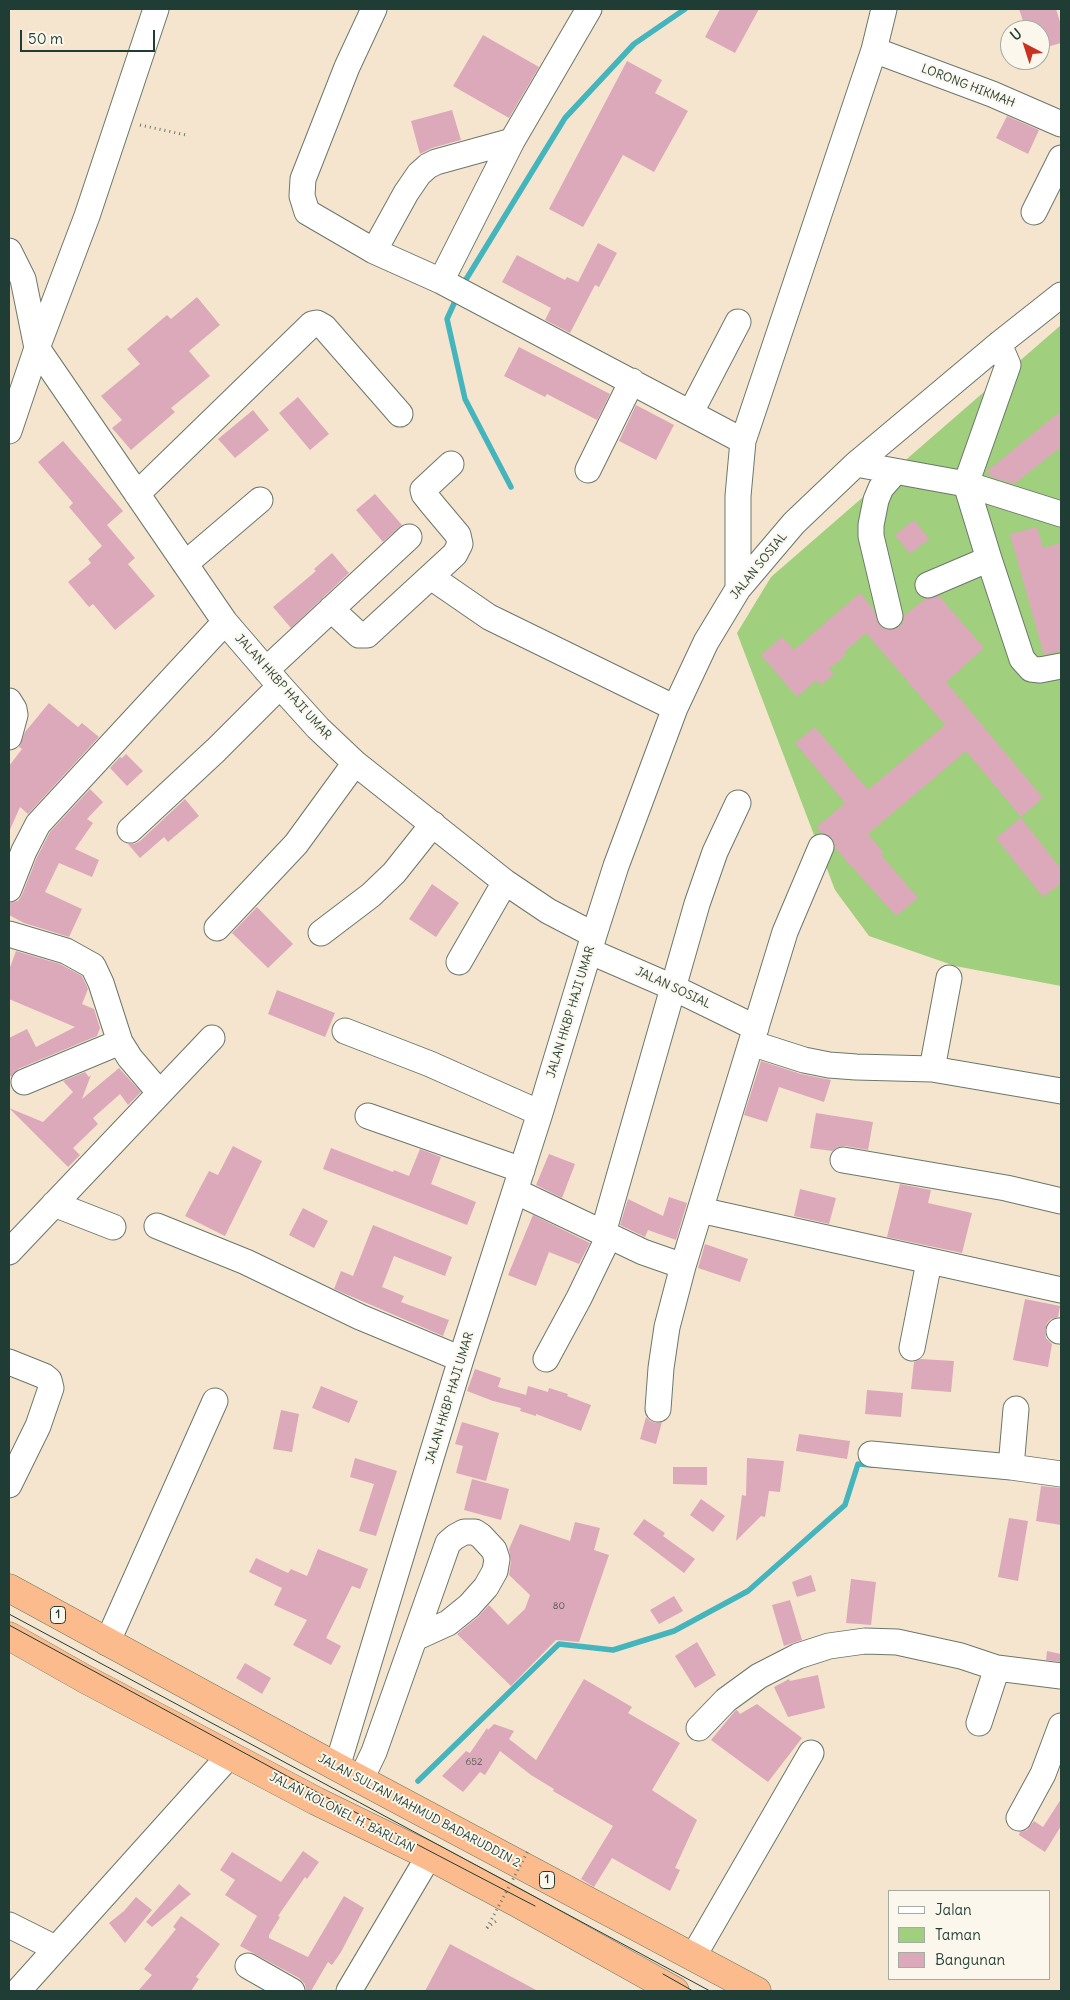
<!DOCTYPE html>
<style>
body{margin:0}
#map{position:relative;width:1070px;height:2000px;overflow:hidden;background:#f6e5ce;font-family:Delius,sans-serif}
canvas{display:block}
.frame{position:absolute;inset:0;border:10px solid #1f3d34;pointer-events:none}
.legend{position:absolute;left:888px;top:1890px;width:162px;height:90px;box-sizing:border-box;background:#fbf7ec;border:1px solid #a3ada2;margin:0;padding:6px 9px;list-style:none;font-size:15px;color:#1f3d34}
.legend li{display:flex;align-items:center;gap:10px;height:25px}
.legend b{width:25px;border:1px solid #a3ada2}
.north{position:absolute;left:1000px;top:20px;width:50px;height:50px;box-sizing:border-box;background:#fbf7ec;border:1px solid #a3ada2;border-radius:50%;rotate:320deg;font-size:14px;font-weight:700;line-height:20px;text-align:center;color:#1f3d34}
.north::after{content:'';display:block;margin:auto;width:18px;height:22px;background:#c8321e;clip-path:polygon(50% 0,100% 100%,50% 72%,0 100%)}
.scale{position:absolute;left:20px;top:30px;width:135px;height:22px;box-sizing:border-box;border:2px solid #1f3d34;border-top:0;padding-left:6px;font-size:15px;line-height:18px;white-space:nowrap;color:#1f3d34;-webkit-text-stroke:4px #fbf7ec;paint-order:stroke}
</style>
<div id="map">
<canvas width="1070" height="2000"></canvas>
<div class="frame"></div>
<ul class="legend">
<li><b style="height:6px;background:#fff"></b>Jalan</li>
<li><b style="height:14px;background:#a0cf7e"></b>Taman</li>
<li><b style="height:14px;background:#dca9ba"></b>Bangunan</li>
</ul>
<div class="north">U</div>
<div class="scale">50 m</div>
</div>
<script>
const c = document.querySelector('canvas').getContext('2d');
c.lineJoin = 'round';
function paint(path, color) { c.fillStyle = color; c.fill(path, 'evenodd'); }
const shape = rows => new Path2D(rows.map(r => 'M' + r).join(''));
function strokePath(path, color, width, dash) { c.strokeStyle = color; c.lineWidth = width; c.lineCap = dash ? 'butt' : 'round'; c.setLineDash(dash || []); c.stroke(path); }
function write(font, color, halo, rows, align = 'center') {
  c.font = font + ' Delius,sans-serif'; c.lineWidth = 4; c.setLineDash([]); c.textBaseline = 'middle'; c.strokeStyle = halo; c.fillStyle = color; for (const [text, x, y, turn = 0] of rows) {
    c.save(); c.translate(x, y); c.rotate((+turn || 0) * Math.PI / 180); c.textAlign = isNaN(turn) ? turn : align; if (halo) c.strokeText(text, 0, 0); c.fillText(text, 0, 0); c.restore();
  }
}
const green = shape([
 [1061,325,1061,986,955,966,869,936,835,890,737,633,771,577]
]);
const stream = shape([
 [462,286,565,118,634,44,685,9],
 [457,297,447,319,465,399,511,487],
 [418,1781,559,1644,613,1650,674,1631,748,1591,845,1505,858,1464,872,1465]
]);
const building = shape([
 [720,9,759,9,735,53,705,37],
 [1019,9,1056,9,1061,25,1061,43,1040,49,1040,30,1026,30],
 [483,35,539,67,509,118,453,86],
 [627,61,662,80,655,93,688,111,654,172,623,155,583,227,549,209],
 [452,110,461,140,432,148,420,154,411,121],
 [1007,116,1039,130,1028,154,996,138],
 [598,243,617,253,599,287,595,285,570,333,545,320,551,308,502,282,517,255,565,280,567,277,578,282],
 [197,297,220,325,189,351,210,376,171,408,175,412,131,450,112,428,122,420,101,396,140,364,127,349,167,315,171,319],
 [519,347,610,394,597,420,547,394,545,397,504,376],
 [298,397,329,434,310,450,279,413],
 [636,405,674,425,656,460,619,441],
 [253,410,269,430,235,458,218,439],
 [1061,411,1061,447,1014,484,992,477,987,471],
 [63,441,123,511,107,525,135,558,128,564,155,596,115,630,93,604,89,607,68,582,91,563,88,559,102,546,69,507,73,503,38,462],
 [375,494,402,525,383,542,356,510],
 [914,520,929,539,910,554,895,535],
 [1037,527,1043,548,1061,543,1061,651,1044,655,1010,534],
 [332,553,349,573,291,628,273,607,316,571,314,569],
 [860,593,873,609,879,625,886,630,893,630,899,627,904,621,904,616,925,599,939,596,984,648,946,682,1043,798,1021,817,966,751,868,834,884,853,881,855,918,898,896,916,835,848,832,838,822,833,817,827,845,803,795,743,815,727,868,790,945,725,866,633,844,652,846,655,829,669,834,674,821,685,816,680,797,697,761,655,782,637,794,650],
 [49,703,78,727,82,723,99,737,28,814,20,807,9,832,9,766,22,749,19,747,25,732],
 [126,754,143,771,127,786,110,768,120,757,122,758],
 [90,789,103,802,87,819,93,823,75,849,99,860,92,877,59,863,45,892,82,909,69,937,24,923,9,915,9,903,18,901,22,895,37,857,50,832],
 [185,799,199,816,168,842,164,837,140,858,128,844,134,844,140,841],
 [1021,818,1061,869,1061,883,1043,897,996,838],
 [432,884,459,903,436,937,409,919],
 [257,907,293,944,268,968,232,933],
 [16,951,60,964,82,976,88,989,82,1004,94,1009,100,1028,97,1036,18,1069,11,1077,9,1073,9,1038,27,1029,36,1047,75,1027,9,999,9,970],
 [277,990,335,1013,325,1037,268,1014],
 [761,1061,801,1074,831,1080,824,1102,779,1087,767,1122,744,1115],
 [119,1068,141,1092,128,1105,120,1094,93,1118,98,1124,73,1148,80,1155,68,1167,9,1108,43,1122,73,1092,63,1081,85,1072,89,1077,91,1075,82,1099],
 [816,1113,873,1122,868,1150,845,1146,838,1147,832,1151,810,1148],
 [233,1146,262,1161,225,1236,185,1216,209,1171,218,1175],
 [331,1148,393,1172,394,1170,409,1176,420,1149,441,1157,431,1184,476,1202,467,1225,323,1169],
 [549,1154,575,1164,562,1198,536,1185],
 [900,1184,931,1190,928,1203,972,1213,962,1253,887,1237],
 [800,1189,836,1198,829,1224,794,1216],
 [669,1197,687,1203,676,1240,648,1230,645,1237,620,1225,628,1199,663,1216],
 [303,1208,328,1221,314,1248,289,1235],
 [533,1215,590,1243,579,1264,549,1252,536,1286,508,1275],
 [373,1225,452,1257,445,1276,394,1256,382,1287,404,1296,401,1302,449,1320,443,1336,334,1289,341,1271,353,1276],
 [705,1244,748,1259,740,1282,698,1268],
 [1025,1299,1060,1306,1058,1317,1051,1319,1047,1323,1045,1331,1046,1338,1052,1344,1048,1367,1013,1360],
 [921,1359,954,1361,951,1392,911,1389,914,1362],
 [475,1369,501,1378,498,1387,526,1395,528,1386,548,1392,549,1388,568,1394,567,1396,591,1405,581,1431,536,1414,536,1416,520,1411,521,1408,493,1401,467,1391],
 [321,1386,358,1401,349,1423,312,1408],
 [867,1390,903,1393,901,1417,865,1414],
 [281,1410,299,1414,292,1452,273,1449],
 [646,1417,650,1421,656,1423,662,1422,656,1444,640,1439],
 [462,1422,499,1433,486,1481,456,1473,463,1446,455,1444],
 [799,1434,850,1441,847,1459,796,1451],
 [355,1458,397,1471,376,1536,359,1531,374,1484,350,1477],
 [747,1458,784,1461,780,1492,769,1491,765,1517,761,1516,736,1541,742,1495,746,1496],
 [673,1467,707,1467,707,1485,673,1484],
 [472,1479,509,1489,501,1520,464,1510],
 [1041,1486,1061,1488,1061,1525,1036,1521],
 [701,1499,725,1516,713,1532,690,1515],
 [1009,1518,1028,1521,1018,1581,998,1577],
 [644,1519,665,1533,663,1536,695,1559,684,1573,633,1534],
 [575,1522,600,1528,594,1550,609,1555,579,1642,556,1640,511,1686,457,1634,478,1617,489,1605,508,1625,525,1609,530,1595,509,1575,511,1561,509,1549,520,1524,570,1541],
 [318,1549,368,1569,360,1589,352,1586,326,1638,341,1646,331,1665,293,1645,307,1620,274,1605,282,1588,249,1572,256,1558,288,1573,291,1569,307,1576],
 [811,1575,816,1591,797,1597,792,1582],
 [851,1579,876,1582,871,1625,846,1623],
 [674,1596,683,1611,659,1624,650,1610],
 [790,1600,802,1640,784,1646,772,1605],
 [697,1642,716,1675,695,1688,675,1656],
 [1047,1651,1061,1654,1061,1662,1046,1660],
 [245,1663,271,1678,262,1694,236,1678],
 [818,1675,825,1708,788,1717,774,1687,789,1679,790,1681],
 [584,1679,632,1707,628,1713,680,1743,652,1790,697,1820,675,1868,680,1870,670,1891,612,1858,594,1887,581,1879,613,1826,553,1791,554,1789,531,1775,500,1751,485,1775,480,1772,463,1792,442,1776,466,1751,470,1753,487,1728,488,1730,494,1724,514,1731,509,1739,536,1760],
 [757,1704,802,1738,768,1782,711,1740,735,1711,737,1710,740,1714],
 [1061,1799,1061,1826,1045,1852,1019,1835,1020,1832,1027,1830,1034,1821,1043,1827],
 [303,1851,319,1862,307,1879,305,1877,278,1916,280,1917,269,1935,269,1938,308,1957,344,1896,364,1908,341,1952,332,1965,328,1962,311,1991,306,1991,305,1984,299,1978,240,1946,257,1916,225,1895,235,1880,220,1870,232,1852,281,1882],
 [179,1884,191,1894,152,1927,146,1922],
 [136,1897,152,1910,125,1943,109,1923,124,1911],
 [181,1916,220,1944,196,1977,199,1979,191,1991,138,1991,152,1975,144,1969,176,1929,173,1927],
 [450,1944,538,1991,425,1991]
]);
const path = shape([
 [140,125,186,135],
 [487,1928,499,1919]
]);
const minor = shape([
 [374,9,347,67,303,179,302,196,307,212,374,251,441,281,743,441],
 [874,50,992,94,1061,124],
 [1034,212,1061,158],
 [9,251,23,279,37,348,225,622,280,686,318,728,355,763,505,882,548,911,594,935,540,1113,461,1359,337,1767],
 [374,251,406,193,419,174,428,166,436,162,512,141],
 [441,281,512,141,589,9],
 [691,412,738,322],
 [9,431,37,348,87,216,156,9],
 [856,464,966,484,1061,514],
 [588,470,632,381],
 [137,494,312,324,317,323,324,327,400,414],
 [989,559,1022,659,1031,669,1040,670,1061,666],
 [185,564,260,500],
 [431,577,489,617,675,708],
 [928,585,989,559,966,484,1008,365,999,344],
 [738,589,738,496,743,441,874,50,884,9],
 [331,609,359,635,367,635,455,554,460,544,458,535,432,504,424,494,423,490,451,464],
 [890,616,871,536,871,525,876,500,881,488,895,472],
 [266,670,409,537],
 [9,701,14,709,15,715,9,737],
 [130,830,216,750,280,686],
 [9,889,24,851,38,824,225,622],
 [217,928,296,844,355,763],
 [321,933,371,895,394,873,433,824],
 [9,934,66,951,93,966,101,983,120,1042,130,1058,159,1092],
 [594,935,616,866,675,708,706,642,738,589,794,523,856,464,999,344,1061,295],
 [589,951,672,987,756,1028],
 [459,962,505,882],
 [345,1031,430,1064,540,1113],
 [751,1043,804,1060,829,1065,856,1067,932,1069,1061,1091],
 [932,1069,949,978],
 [24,1082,120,1042],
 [368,1116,522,1170],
 [843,1160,1006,1188,1061,1201],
 [515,1191,643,1252,683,1266],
 [54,1204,113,1227],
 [700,1210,1061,1290],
 [157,1226,246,1262,360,1317,461,1359],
 [603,1233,697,904,715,852,738,803],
 [9,1252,212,1038],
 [1059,1331,1061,1331],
 [912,1348,929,1262],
 [546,1359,579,1298,609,1236],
 [9,1362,44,1376,49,1380,51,1388,38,1426,9,1485],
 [658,1409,661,1368,667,1327,683,1266,785,932,821,847],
 [871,1454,1011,1467,1061,1474],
 [1011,1467,1016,1409],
 [107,1643,215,1401],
 [979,1723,997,1668,1061,1676],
 [699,1728,726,1700,759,1676,798,1656,829,1646,865,1641,897,1642,961,1656,997,1668],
 [361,1779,374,1752,448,1543,455,1537,464,1532,475,1532,481,1536,494,1550,497,1559,495,1571,486,1587,469,1606,448,1623,415,1638],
 [1019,1818,1043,1774,1061,1726],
 [9,1925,55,1948],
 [693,1957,811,1753],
 [248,1966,292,1991],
 [18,1991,230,1755],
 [349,1991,429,1856]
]);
const highway = shape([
 [9,1588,337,1767,757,1991],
 [9,1636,85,1679,316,1801,429,1856,519,1904,675,1991]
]);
const tram = shape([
 [9,1614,710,1991],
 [9,1625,309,1788,535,1906],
 [663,1974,693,1991]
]);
const pathBridge = shape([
 [487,1928,529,1849]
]);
const numberNames = [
 ["80",559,1606],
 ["652",474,1762]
];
const shields = [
 [58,1615,15],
 [547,1880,15]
];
const shieldNames = [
 ["1",58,1615],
 ["1",547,1880]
];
const streetNames = [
 ["LORONG HIKMAH",968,86,21],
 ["JALAN SOSIAL",759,566,-51],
 ["JALAN HKBP HAJI UMAR",283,687,48],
 ["JALAN SOSIAL",673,988,25],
 ["JALAN HKBP HAJI UMAR",571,1012,-73],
 ["JALAN HKBP HAJI UMAR",450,1398,-73],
 ["JALAN SULTAN MAHMUD BADARUDDIN 2",419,1811,28],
 ["JALAN KOLONEL H. BARLIAN",342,1813,27]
];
paint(green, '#a0cf7e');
strokePath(stream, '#45b5bd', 5.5);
paint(building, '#dca9ba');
strokePath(minor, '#6a786a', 27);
strokePath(highway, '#6a786a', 29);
strokePath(path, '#6a786a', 3, [1, 4]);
strokePath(minor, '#fff', 25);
strokePath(highway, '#fbbb8c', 28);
strokePath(tram, '#1f3d34', 1);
strokePath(pathBridge, '#6a786a', 3, [1, 4]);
write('10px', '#4e5856', null, numberNames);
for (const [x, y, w] of shields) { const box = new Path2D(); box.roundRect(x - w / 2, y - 8.5, w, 17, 4); c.fillStyle = '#fbf7ec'; c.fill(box); strokePath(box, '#1f3d34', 1); }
write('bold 11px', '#1f3d34', null, shieldNames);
write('12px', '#1f3d34', '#fbf7ec', streetNames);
</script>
